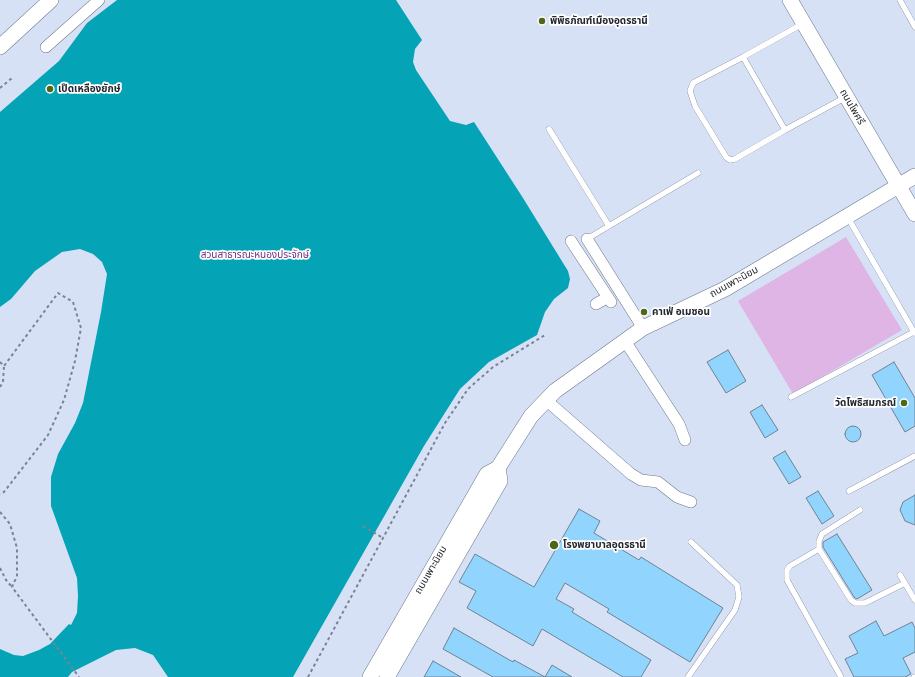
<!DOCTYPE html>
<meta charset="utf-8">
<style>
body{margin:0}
canvas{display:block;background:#d6e1f6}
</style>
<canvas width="915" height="677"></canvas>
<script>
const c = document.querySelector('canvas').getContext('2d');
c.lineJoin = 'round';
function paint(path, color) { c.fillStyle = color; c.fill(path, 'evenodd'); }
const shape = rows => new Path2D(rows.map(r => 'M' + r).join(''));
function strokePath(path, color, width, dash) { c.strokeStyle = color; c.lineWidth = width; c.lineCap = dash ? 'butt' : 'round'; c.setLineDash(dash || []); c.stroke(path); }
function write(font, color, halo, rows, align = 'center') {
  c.font = font + ' "Fira Sans","Noto Sans Thai",sans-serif'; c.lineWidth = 3.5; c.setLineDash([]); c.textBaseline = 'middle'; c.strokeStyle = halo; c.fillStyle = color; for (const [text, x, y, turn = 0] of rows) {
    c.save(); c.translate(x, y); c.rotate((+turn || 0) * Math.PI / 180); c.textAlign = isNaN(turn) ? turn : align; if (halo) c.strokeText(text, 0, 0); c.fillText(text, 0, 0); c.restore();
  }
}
const green = shape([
 [846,237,902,330,793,394,738,301]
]);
const water = shape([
 [117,0,396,0,422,40,415,49,413,62,416,70,450,121,466,125,474,122,523,198,568,271,570,279,568,288,554,299,545,312,537,335,489,362,460,389,424,446,293,677,168,677,153,655,135,648,116,650,72,672,68,677,0,677,0,649,14,655,23,656,39,650,50,644,69,624,71,625,77,613,78,596,77,578,51,506,51,477,58,454,75,423,83,403,101,312,107,274,102,262,93,254,80,249,62,252,35,271,11,299,0,307,0,112,59,61,87,23]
]);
const building = shape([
 [728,350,746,381,726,393,707,362,728,350],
 [894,362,915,398,915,426,905,432,872,375,894,362],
 [762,405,778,430,765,438,750,412,762,405],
 '845 434a8 8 0 1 1 16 0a8 8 0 1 1-16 0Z',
 [785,451,801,477,789,484,773,458,785,451],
 [818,491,834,516,822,524,806,498,818,491],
 [915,495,915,525,905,521,900,510,903,502,915,495],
 [579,509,600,521,594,533,639,560,641,557,723,608,690,662,607,612,609,609,565,583,556,599,574,609,572,612,651,660,641,677,623,677,542,629,533,646,467,608,476,591,459,582,475,554,534,587,579,509],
 [837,534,872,590,857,599,854,597,823,547,823,542,837,534],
 [876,621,884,636,912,622,915,628,915,652,903,658,911,674,905,677,854,677,845,659,858,653,849,636,876,621],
 [454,628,513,662,514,660,545,677,552,665,572,677,493,677,443,649,454,628],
 [433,661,461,677,424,677,433,661]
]);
const path = shape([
 [0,88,12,78],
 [0,362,4,366,58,293,73,302,81,328,75,361,64,400,48,435,4,492,0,494],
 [0,387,3,382,4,366],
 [0,512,10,524,17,548,17,576,12,587,79,677],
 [363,526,383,538],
 [0,568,6,580,12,587],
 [308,677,445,423,468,389,493,367,545,335]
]);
const lane = shape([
 [900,0,915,27],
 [804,23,743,57,785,130,846,97],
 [743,57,693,83,690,91,695,106,726,157,730,160,735,159,785,130],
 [549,129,609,226],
 [847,216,914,332],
 [587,239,698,173],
 [791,397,914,332,915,333],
 [849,491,915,456],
 [860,510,822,534,819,541,819,549,851,600,855,603,865,603,905,583],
 [819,549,790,566,787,570,787,580,841,677],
 [900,575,915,600],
 [688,677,735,610,739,597,737,585,691,542],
 [914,677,915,677]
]);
const street = shape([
 [46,47,99,0],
 [587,239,643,328],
 [571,241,611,302],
 [596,304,608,297],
 [625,341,679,424,685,440],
 [546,400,631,474,641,480,658,482,677,497,691,502]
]);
const secondary = shape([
 [790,0,915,214],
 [0,47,51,0],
 [370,677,487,474,498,468,531,416,555,391,643,328,725,289,915,176],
 [387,677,500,481,498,468]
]);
const markers = [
 [542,21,4,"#506716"],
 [50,89,4,"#506716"],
 [644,312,4,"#506716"],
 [904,403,4,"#506716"],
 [554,545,5,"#506716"]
];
const poiNames = [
 ["พิพิธภัณฑ์เมืองอุดรธานี",550,21],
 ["เป็ดเหลืองยักษ์",58,89],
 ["คาเฟ่ อเมซอน",652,312],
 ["วัดโพธิสมภรณ์",896,403,"right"],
 ["โรงพยาบาลอุดรธานี",563,545]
];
const streetNames = [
 ["ถนนโพศรี",852,107,60],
 ["ถนนเพาะนิยม",734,282,-29],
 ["ถนนเพาะนิยม",431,570,-60]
];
const parkNames = [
 ["สวนสาธารณะหนองประจักษ์",255,255]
];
paint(green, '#deb5e5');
paint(water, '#04a4b6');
paint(building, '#91d5ff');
strokePath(building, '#6e8391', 1);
strokePath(lane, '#6d7689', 6);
strokePath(street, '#6d7689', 12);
strokePath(secondary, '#6d7689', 16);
strokePath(path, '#7c8392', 2, [3, 3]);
strokePath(lane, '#fff', 5.5);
strokePath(street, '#fff', 11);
strokePath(secondary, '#fff', 15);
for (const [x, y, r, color] of markers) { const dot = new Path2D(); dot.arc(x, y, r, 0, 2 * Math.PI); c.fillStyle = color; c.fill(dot); strokePath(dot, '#fff', 1.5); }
write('bold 10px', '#23272f', '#fff', poiNames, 'left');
write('10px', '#23272f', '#fff', streetNames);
write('10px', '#712d7d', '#fff', parkNames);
</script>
